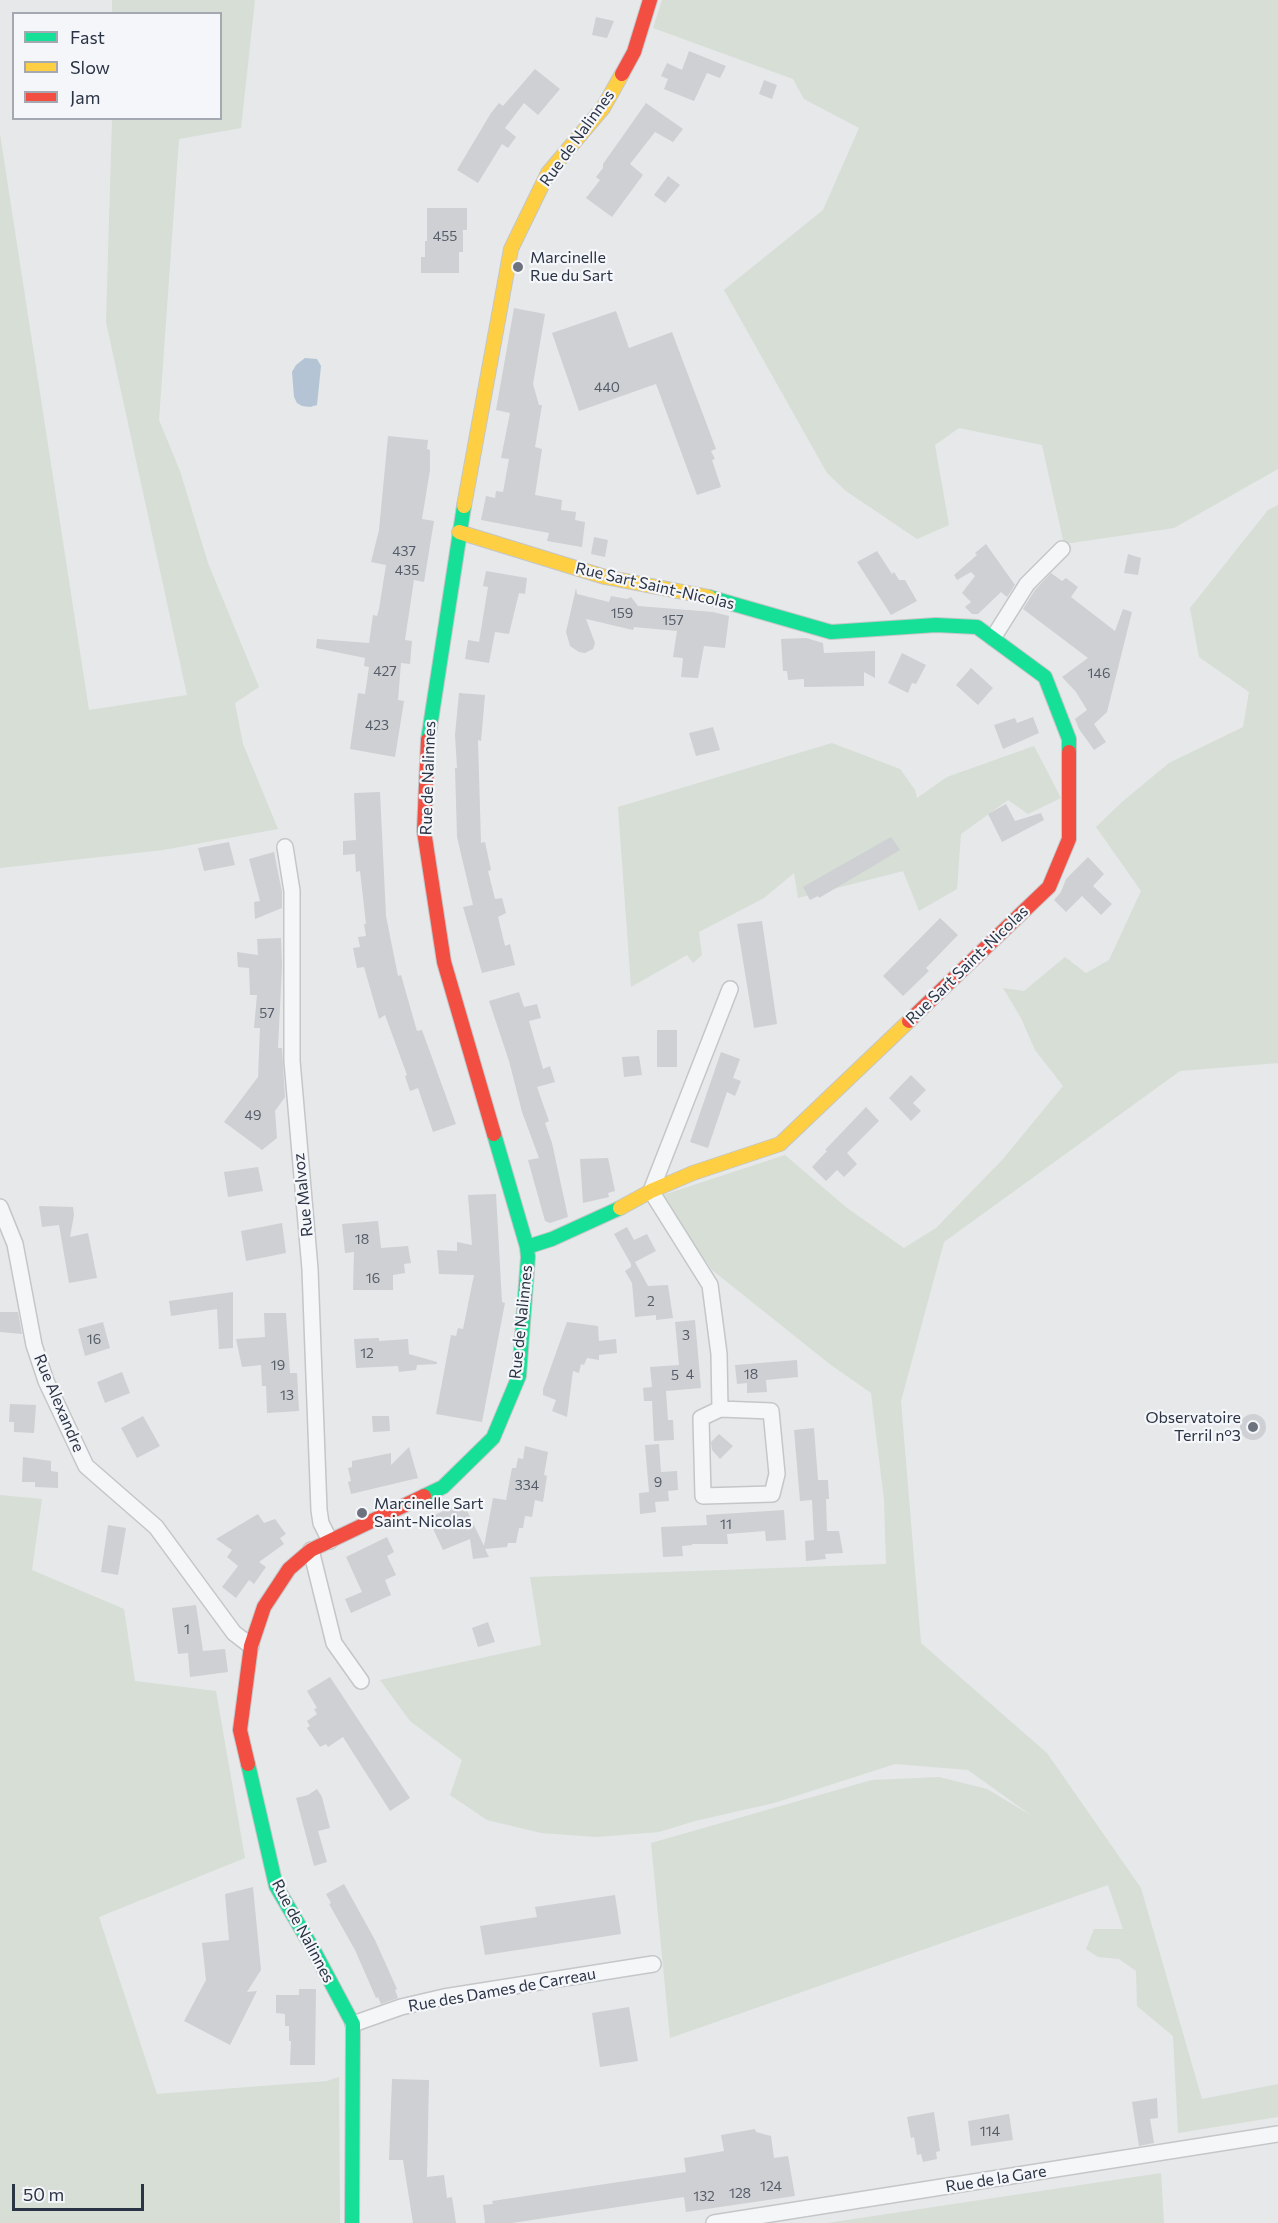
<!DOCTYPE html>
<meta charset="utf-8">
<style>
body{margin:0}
#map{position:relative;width:1278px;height:2223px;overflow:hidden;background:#e6e8ea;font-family:Commissioner,sans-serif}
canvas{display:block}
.legend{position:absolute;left:12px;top:12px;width:210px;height:108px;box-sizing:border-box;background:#f4f6f9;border:2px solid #a4a8b1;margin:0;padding:8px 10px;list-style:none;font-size:18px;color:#2b3445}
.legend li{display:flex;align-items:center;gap:12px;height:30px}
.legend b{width:30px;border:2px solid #a4a8b1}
.scale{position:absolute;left:12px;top:2184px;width:132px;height:27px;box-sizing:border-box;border:3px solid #2b3445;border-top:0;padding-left:8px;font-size:18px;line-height:21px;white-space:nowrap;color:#2b3445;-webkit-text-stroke:4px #f4f6f9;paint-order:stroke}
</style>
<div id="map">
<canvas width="1278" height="2223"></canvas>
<ul class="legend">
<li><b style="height:8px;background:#16e098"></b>Fast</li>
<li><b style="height:8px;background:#ffcf43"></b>Slow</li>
<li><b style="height:8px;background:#f24e42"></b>Jam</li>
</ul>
<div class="scale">50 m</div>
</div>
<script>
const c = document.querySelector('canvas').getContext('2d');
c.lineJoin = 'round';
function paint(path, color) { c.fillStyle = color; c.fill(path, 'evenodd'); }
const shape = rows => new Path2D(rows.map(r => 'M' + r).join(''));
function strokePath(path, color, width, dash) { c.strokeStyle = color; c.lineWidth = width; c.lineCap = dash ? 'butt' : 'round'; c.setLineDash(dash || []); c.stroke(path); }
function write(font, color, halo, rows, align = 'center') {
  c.font = font + ' Commissioner,sans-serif'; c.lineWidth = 4.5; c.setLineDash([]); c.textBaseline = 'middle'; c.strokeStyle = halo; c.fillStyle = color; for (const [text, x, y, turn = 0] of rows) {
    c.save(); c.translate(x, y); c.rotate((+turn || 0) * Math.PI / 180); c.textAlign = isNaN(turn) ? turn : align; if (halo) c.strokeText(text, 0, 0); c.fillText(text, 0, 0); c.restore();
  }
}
const green = shape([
 [112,0,255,0,241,128,179,139,159,420,180,471,208,563,259,687,235,703,243,744,278,829,163,850,0,868,0,134,89,710,187,695,106,322,112,119,220,118,220,14,112,13],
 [662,0,1278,0,1278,469,1174,528,1064,544,1042,445,959,428,935,445,949,525,917,539,846,491,827,473,724,290,823,210,859,128,804,99,793,79,653,28],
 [1278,505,1278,1063,1180,1071,944,1242,901,1401,921,1643,1047,1753,1141,1888,1202,2099,1278,2084,1278,2117,1178,2133,1173,2036,1137,2006,1136,1971,1119,1959,1098,1957,1086,1949,1094,1929,1123,1929,1108,1885,670,2038,651,1843,872,1780,939,1777,987,1789,1032,1816,968,1770,895,1764,774,1803,695,1821,659,1832,597,1837,541,1833,487,1820,450,1795,462,1760,410,1721,380,1680,541,1645,530,1577,886,1564,884,1500,871,1393,831,1365,712,1270,660,1196,785,1155,847,1208,904,1248,936,1228,1003,1159,1063,1086,1035,1050,1021,1018,1003,988,1024,991,1065,957,1086,973,1109,960,1141,891,1096,827,1122,802,1169,763,1243,727,1249,692,1199,657,1190,608,1268,510],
 [832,743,900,769,915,790,917,798,947,777,1034,746,1061,798,1028,814,1008,800,961,834,957,889,919,911,903,871,798,898,794,873,764,898,699,932,702,955,693,963,687,955,631,987,618,807],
 [0,1495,42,1499,32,1570,124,1609,135,1681,216,1691,245,1858,99,1917,157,2094,327,2081,339,2077,340,2223,0,2223],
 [1161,2173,1164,2223,827,2223]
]);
const water = shape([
 [305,358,317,359,321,366,317,405,310,407,302,406,297,403,294,397,292,372,296,365]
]);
const building = shape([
 [596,17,614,21,607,38,592,35],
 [689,51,726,66,720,78,707,73,694,101,664,89,668,79,661,76,667,63,682,70],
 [535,69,560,89,538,115,524,103,505,128,516,137,508,148,502,144,478,183,457,170,491,113,499,103,503,106],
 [764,80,777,85,772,99,759,94],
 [646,103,683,129,673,142,655,132,630,164,643,175,612,217,586,198,600,180,596,177,603,168,603,164],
 [668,176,680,185,665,203,654,195],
 [427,208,467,208,467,230,463,230,463,252,459,252,459,273,421,273,421,257,425,257,425,241,427,241],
 [514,308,545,314,533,384,539,405,542,405,535,447,542,449,535,495,562,500,561,510,576,512,575,520,585,522,582,547,547,541,549,533,481,520,486,496,495,498,496,491,503,492,509,459,501,458,510,413,496,410],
 [616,311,629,348,672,332,716,449,711,451,715,459,712,460,721,487,697,495,656,384,579,411,552,333],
 [388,436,428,440,427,449,430,450,430,470,422,519,434,521,424,582,414,580,405,640,412,641,410,664,401,663,398,700,404,701,395,757,350,749,358,693,365,694,369,667,364,666,365,658,316,648,317,639,369,643,373,615,377,616,379,609,386,565,371,562,379,530],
 [594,537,608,540,605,557,591,554],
 [986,544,1015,585,1007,597,1001,592,978,614,972,614,965,607,971,602,962,593,975,576,971,572,957,580,954,575,977,555,975,553],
 [877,551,892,574,894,572,899,580,905,580,917,601,891,615,857,562],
 [1128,554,1141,558,1138,575,1124,573],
 [486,571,527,578,525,594,519,593,509,634,495,632,489,663,465,659,468,640,479,642,488,587,483,586],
 [1051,573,1062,581,1066,578,1078,587,1071,597,1115,631,1123,609,1132,612,1107,712,1094,724,1106,742,1094,750,1079,729,1075,719,1087,710,1076,692,1062,677,1088,658,1023,609,1035,590],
 [576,588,577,594,609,602,611,596,627,599,631,597,638,606,713,612,729,616,725,648,704,646,698,678,681,677,683,658,673,657,677,631,634,627,633,630,586,619,595,643,593,649,585,653,579,652,570,646,566,632],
 [806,638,823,643,824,653,875,651,875,678,864,672,864,686,804,687,804,679,788,680,787,671,783,671,781,639],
 [902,653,926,665,916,684,912,683,908,693,888,683],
 [971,668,993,688,978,705,956,685],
 [459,693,485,695,481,741,478,740,481,843,485,842,491,870,488,871,495,899,502,898,506,913,498,917,505,946,510,944,515,965,482,973,463,907,473,905,457,837,455,768,457,768,455,735],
 [1033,717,1039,733,1003,749,994,725,1015,718,1017,723],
 [713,727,720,750,696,756,689,733],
 [380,792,386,916,398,976,401,975,417,1031,422,1030,456,1124,433,1132,418,1088,410,1091,405,1076,407,1075,385,1015,379,1019,364,967,357,968,353,948,360,947,358,937,366,936,364,924,366,924,360,871,356,872,355,854,343,855,343,841,356,840,354,793],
 [1006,804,1015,821,1041,813,1044,820,1002,842,988,814],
 [891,837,900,850,819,898,818,896,810,900,803,887],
 [229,842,235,865,204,871,198,848],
 [274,852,282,892,282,908,255,919,254,902,260,901,249,859],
 [1088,857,1104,874,1093,886,1112,904,1101,915,1082,896,1066,912,1054,900,1061,892,1066,879],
 [940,918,958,935,926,968,929,971,903,996,883,976],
 [762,921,777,1024,754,1028,737,924],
 [281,938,282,966,278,1048,282,1048,285,1097,275,1111,277,1138,262,1150,224,1122,258,1077,260,1028,254,1028,257,995,250,995,249,968,238,967,237,952,258,955,257,939],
 [519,992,524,1007,537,1004,541,1018,529,1021,543,1069,550,1066,555,1082,537,1087,549,1121,545,1123,552,1143,568,1217,550,1223,545,1221,528,1160,539,1158,522,1112,509,1061,489,1001],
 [657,1030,677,1030,677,1067,657,1067],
 [721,1052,740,1059,733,1078,741,1081,735,1096,727,1092,708,1148,690,1142],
 [639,1056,642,1075,624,1077,622,1057],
 [911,1075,926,1090,913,1103,921,1111,911,1121,889,1098],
 [866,1107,879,1121,847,1153,857,1164,844,1177,837,1170,826,1181,812,1167,827,1151,825,1150],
 [608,1158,615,1191,608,1193,609,1197,583,1203,580,1159],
 [258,1167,263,1191,228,1197,224,1172],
 [496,1194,502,1302,505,1303,482,1422,436,1414,451,1335,456,1336,458,1328,463,1329,474,1275,439,1274,437,1250,457,1251,457,1242,472,1245,468,1195],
 [39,1206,73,1207,74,1215,70,1237,88,1233,97,1278,69,1283,59,1225,42,1227],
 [378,1221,381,1248,408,1246,411,1263,404,1264,405,1273,393,1275,393,1290,353,1290,354,1252,345,1253,342,1224],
 [282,1223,286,1253,246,1261,241,1231],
 [627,1227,634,1240,647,1234,656,1251,635,1262,648,1286,668,1285,673,1318,656,1320,656,1315,635,1317,632,1283,625,1271,631,1267,631,1264,614,1234],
 [233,1292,233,1348,219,1349,217,1309,171,1316,169,1301],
 [0,1312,18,1312,22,1334,0,1332],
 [264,1313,286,1313,290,1373,297,1373,299,1411,267,1413,266,1386,262,1386,261,1365,242,1367,236,1339,265,1337],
 [695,1320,701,1388,666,1391,668,1420,673,1420,674,1440,654,1441,652,1401,644,1401,643,1388,652,1387,650,1367,679,1365,675,1322],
 [103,1322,110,1348,85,1356,78,1329],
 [567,1322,598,1326,599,1341,616,1339,617,1353,599,1355,599,1360,587,1358,584,1365,581,1364,579,1373,573,1371,567,1417,552,1411,556,1400,543,1395,543,1389],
 [379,1338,379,1341,408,1339,409,1354,437,1362,437,1364,417,1365,416,1370,399,1372,398,1366,356,1368,354,1339],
 [797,1360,798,1377,766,1380,767,1392,747,1393,747,1383,737,1384,735,1365],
 [122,1372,130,1393,105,1403,97,1382],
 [10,1404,36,1405,34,1433,14,1432,14,1422,9,1422],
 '1240 1427a13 13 0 1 1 26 0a13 13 0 1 1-26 0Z',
 [143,1416,160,1446,137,1458,121,1428],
 [372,1416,389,1416,390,1431,373,1432],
 [814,1428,818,1480,828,1480,829,1499,826,1499,827,1531,839,1531,843,1553,825,1554,826,1559,806,1561,805,1541,814,1540,812,1500,800,1501,794,1430],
 [719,1434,733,1446,720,1459,712,1450,711,1442],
 [659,1444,661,1472,677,1471,678,1490,668,1491,669,1501,655,1502,656,1512,640,1514,639,1493,649,1492,645,1445],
 [525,1446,548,1452,544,1475,547,1476,543,1502,535,1500,532,1517,525,1516,523,1528,519,1528,516,1543,508,1543,507,1547,485,1549,489,1557,473,1559,470,1539,443,1550,428,1518,463,1502,484,1546,493,1498,506,1500,512,1468,516,1468,518,1458,523,1459],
 [409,1447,418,1478,351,1494,348,1482,351,1481,348,1468,352,1467,352,1461,391,1453,391,1465],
 [23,1457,51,1461,51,1471,58,1472,58,1488,35,1487,35,1482,22,1482],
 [784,1510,786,1540,766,1541,765,1531,727,1534,728,1544,692,1544,692,1545,682,1546,683,1556,663,1557,661,1527,707,1525,706,1515],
 [258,1514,264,1523,275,1519,286,1534,280,1538,284,1544,259,1562,266,1567,254,1584,249,1580,236,1598,222,1587,238,1566,227,1557,232,1550,216,1539],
 [108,1525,126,1528,118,1575,101,1572],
 [387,1537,394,1552,387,1556,396,1575,385,1580,391,1595,351,1613,345,1599,362,1592,346,1557],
 [196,1605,203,1651,225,1649,228,1672,190,1677,188,1653,178,1654,172,1608],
 [488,1622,495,1642,478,1647,472,1628],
 [330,1677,410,1798,390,1811,343,1737,328,1747,326,1744,320,1747,307,1728,310,1726,307,1721,317,1714,314,1709,317,1708,307,1691],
 [317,1789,322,1797,330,1828,318,1831,327,1862,314,1866,296,1798,308,1795],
 [344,1884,375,1940,397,1989,395,1990,398,1998,381,2004,378,1997,376,1998,355,1950,329,1904,331,1903,326,1894],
 [253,1887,261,1970,247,1992,257,1991,230,2045,184,2021,206,1980,202,1943,229,1940,225,1894],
 [615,1895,621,1934,485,1955,480,1926,537,1917,535,1907],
 [299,1989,316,1989,315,2065,290,2065,291,2041,289,2041,289,2026,285,2026,285,2014,276,2013,276,1995,299,1995],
 [629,2007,638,2061,600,2067,592,2013],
 [392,2079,429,2080,427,2177,444,2175,447,2198,452,2197,456,2223,413,2223,403,2160,389,2160],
 [1157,2098,1158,2118,1150,2119,1154,2143,1139,2146,1132,2102],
 [934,2112,940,2151,936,2152,937,2159,923,2162,921,2154,917,2155,914,2137,911,2138,907,2117],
 [1009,2114,1013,2140,971,2146,968,2121],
 [755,2129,756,2132,771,2136,774,2158,788,2156,795,2196,686,2212,684,2197,512,2223,485,2223,483,2205,493,2204,492,2201,686,2172,684,2158,724,2151,721,2135]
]);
const street = shape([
 [993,638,1027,584,1062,549],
 [285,847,292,891,292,1061,310,1269,319,1510,321,1523,330,1541],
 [0,1207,15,1244,34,1345,46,1381,86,1466,156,1527,234,1633,251,1646],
 [720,1409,719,1354,710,1285,651,1191,730,989],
 [720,1409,771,1411,777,1474,772,1494,703,1496,701,1418,720,1409],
 [311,1550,334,1643,361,1681],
 [353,2024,401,2007,444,1997,653,1964],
 [714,2223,1278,2134]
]);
const fast = shape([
 [709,597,831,632,936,625,977,627,1045,677,1069,739,1069,752],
 [428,740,464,506],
 [527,1247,552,1239,620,1208],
 [424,1496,443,1487,493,1438,519,1376,528,1257,527,1247,494,1134],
 [248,1764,276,1886,313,1949,353,2024,352,2223]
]);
const slow = shape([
 [464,506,511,249,548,173,603,108,622,74],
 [459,532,605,577,709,597],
 [620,1208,651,1191,693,1173,780,1144,909,1021]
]);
const jam = shape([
 [622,74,634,52,650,0],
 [428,740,424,831,444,962,494,1134],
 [909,1021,1049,887,1069,839,1069,752],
 [248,1764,240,1730,251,1646,264,1607,289,1569,311,1550,424,1496]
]);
const markers = [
 [518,267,6,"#6c737f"],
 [1253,1427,6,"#6c737f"],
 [362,1513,6,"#6c737f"]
];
const numberNames = [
 ["455",445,236],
 ["440",607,387],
 ["437",404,551],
 ["435",407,570],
 ["159",622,613],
 ["157",673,620],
 ["427",385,671],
 ["146",1099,673],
 ["423",377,725],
 ["57",267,1013],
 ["49",253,1115],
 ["18",362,1239],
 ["16",373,1278],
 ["2",651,1301],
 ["3",686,1335],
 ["16",94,1339],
 ["12",367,1353],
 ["19",278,1365],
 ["4",690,1374],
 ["18",751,1374],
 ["5",675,1375],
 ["13",287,1395],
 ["9",658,1482],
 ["334",527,1485],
 ["11",726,1524],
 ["1",187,1629],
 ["114",990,2131],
 ["124",771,2186],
 ["128",740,2193],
 ["132",704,2196]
];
const streetNames = [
 ["Rue de Nalinnes",577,138,-54],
 ["Rue Sart Saint-Nicolas",655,586,13],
 ["Rue de Nalinnes",428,778,-88],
 ["Rue Sart Saint-Nicolas",967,965,-44],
 ["Rue Malvoz",303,1195,-96],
 ["Rue de Nalinnes",521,1322,-84],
 ["Rue Alexandre",59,1403,67],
 ["Rue de Nalinnes",303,1931,62],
 ["Rue des Dames de Carreau",502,1990,-10],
 ["Rue de la Gare",996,2179,-9]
];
const poiNames = [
 ["Marcinelle",530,258],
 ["Rue du Sart",530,276],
 ["Observatoire",1241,1418,"right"],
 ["Terril n°3",1241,1436,"right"],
 ["Marcinelle Sart",374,1504],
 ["Saint-Nicolas",374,1522]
];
paint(green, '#d6ded6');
paint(water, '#b4c4d5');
paint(building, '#ced0d3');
strokePath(street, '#c4c6c8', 18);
strokePath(fast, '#c4c6c8', 16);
strokePath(slow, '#c4c6c8', 16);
strokePath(jam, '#c4c6c8', 16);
strokePath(street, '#f5f6f7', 15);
strokePath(fast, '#16e098', 14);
strokePath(slow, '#ffcf43', 14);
strokePath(jam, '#f24e42', 14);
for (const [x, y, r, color] of markers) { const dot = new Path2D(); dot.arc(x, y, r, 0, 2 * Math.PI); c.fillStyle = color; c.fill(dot); strokePath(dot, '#f4f6f9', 2); }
write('14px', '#545c69', null, numberNames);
write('16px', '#2b3445', '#f4f6f9', streetNames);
write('16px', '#2b3445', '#f4f6f9', poiNames, 'left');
</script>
